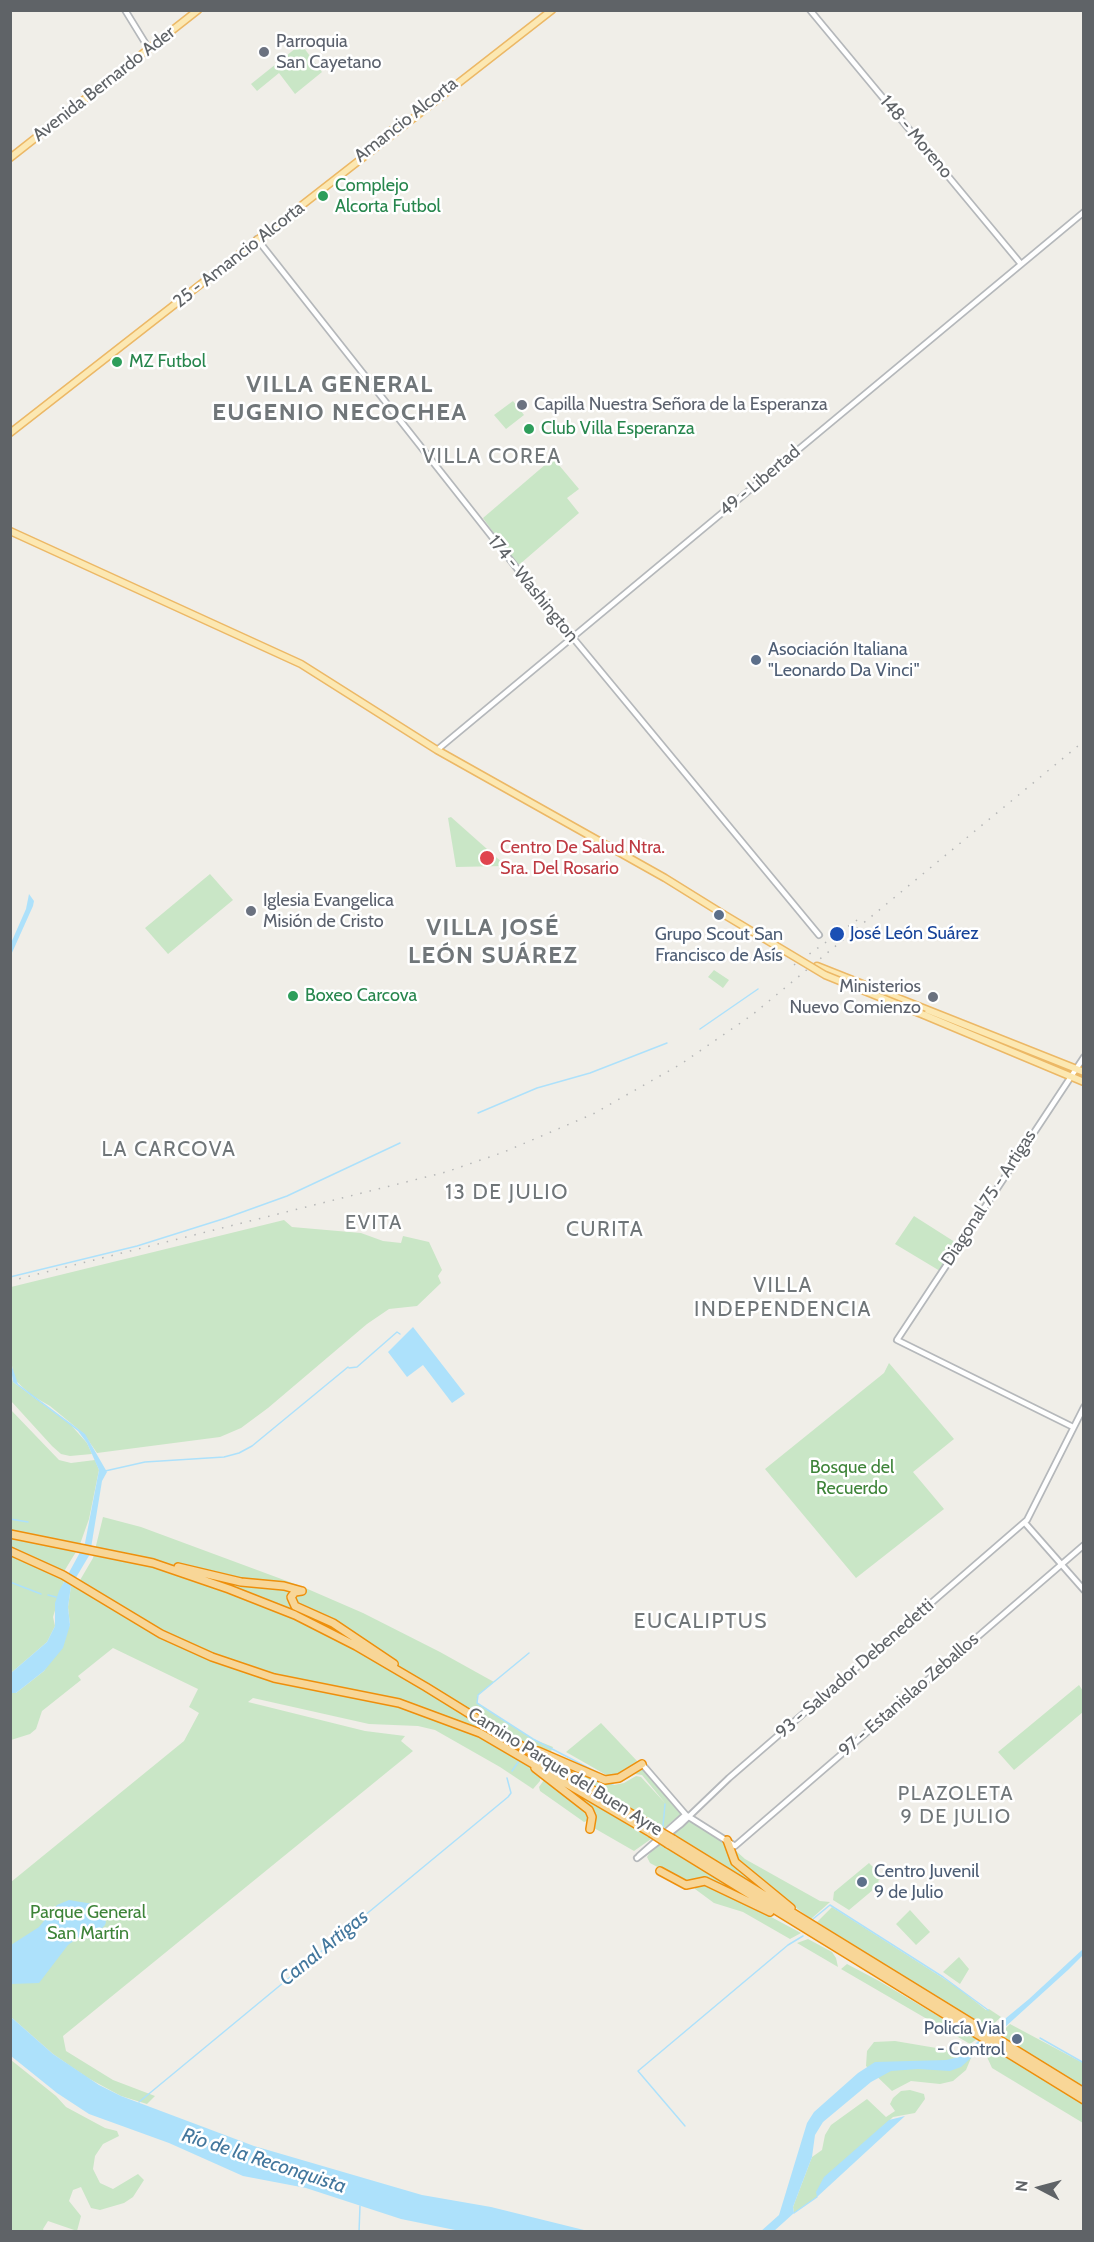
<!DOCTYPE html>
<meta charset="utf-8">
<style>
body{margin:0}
#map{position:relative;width:1094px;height:2242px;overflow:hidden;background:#f0eee8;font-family:Cabin,sans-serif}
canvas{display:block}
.frame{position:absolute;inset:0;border:12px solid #5f6367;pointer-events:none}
.north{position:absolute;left:1010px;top:2158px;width:60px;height:60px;-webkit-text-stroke:4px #fff;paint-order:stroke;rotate:276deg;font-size:16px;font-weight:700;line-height:24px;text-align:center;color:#5f6367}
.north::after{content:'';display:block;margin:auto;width:21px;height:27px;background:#5f6367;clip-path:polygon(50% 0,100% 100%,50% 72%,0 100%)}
</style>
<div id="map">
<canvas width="1094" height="2242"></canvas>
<div class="frame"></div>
<div class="north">N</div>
</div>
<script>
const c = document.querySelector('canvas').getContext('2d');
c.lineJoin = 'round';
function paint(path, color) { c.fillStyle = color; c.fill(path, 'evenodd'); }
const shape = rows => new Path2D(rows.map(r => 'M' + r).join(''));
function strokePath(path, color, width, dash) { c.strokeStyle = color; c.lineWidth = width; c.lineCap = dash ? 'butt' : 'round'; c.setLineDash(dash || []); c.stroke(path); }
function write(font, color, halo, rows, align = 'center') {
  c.font = font + ' Cabin,sans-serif'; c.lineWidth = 5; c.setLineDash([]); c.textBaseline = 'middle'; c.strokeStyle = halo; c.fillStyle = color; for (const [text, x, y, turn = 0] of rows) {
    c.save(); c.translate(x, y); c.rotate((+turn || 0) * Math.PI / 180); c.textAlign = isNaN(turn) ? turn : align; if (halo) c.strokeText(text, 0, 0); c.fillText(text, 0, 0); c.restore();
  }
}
const green = shape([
 [301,44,322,72,295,94,279,73,257,91,251,84],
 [513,401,524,415,506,429,494,415],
 [553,458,579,489,567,498,579,513,520,564,516,564,483,518],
 [451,817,505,865,504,866,456,867,448,818],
 [210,874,233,900,168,954,145,928],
 [714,970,729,980,723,988,708,977],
 [914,1216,958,1244,940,1271,895,1244],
 [284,1220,292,1227,361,1233,383,1241,401,1243,403,1236,429,1242,442,1270,438,1276,441,1283,417,1306,389,1309,367,1324,268,1408,241,1428,220,1437,97,1453,84,1434,50,1406,31,1395,15,1380,11,1361,11,1287],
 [889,1363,954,1439,913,1472,944,1509,856,1578,765,1469,884,1373],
 [10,1371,13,1382,70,1424,87,1443,92,1454,70,1456,61,1454,52,1446,11,1401],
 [11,1410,59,1460,71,1463,95,1460,99,1470,89,1519,79,1547,60,1578,64,1581,53,1617,55,1626,47,1642,11,1673],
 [103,1517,141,1527,303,1587,363,1613,440,1652,494,1682,477,1696,478,1704,533,1739,553,1747,540,1775,540,1781,533,1789,500,1767,435,1730,418,1726,369,1724,253,1698,248,1702,365,1731,405,1736,401,1741,413,1751,63,2036,66,2051,113,2080,155,2096,147,2104,121,2096,86,2077,53,2054,11,2017,11,1882,184,1741,199,1713,189,1707,198,1689,113,1648,78,1676,81,1680,42,1711,36,1729,30,1734,11,1740,11,1693,16,1693,44,1671,70,1625,68,1607,71,1586,76,1587,93,1558],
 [1079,1685,1083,1691,1083,1712,1014,1770,998,1752],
 [601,1723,638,1762,622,1775,608,1776,566,1752],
 [552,1759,614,1785,624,1783,636,1776,641,1777,665,1803,642,1775,635,1774,622,1782,610,1782,643,1768,681,1814,663,1829],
 [544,1780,588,1813,589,1820,584,1822,540,1791,539,1787],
 [557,1781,648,1836,651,1839,634,1851,594,1828,594,1817],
 [691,1821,724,1841,730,1861,772,1896,672,1834,686,1822],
 [660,1844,763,1907,704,1879,697,1878,687,1883,650,1863,647,1857,649,1854],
 [735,1850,745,1859,820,1901,830,1902,811,1919,735,1862],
 [869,1863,883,1877,878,1881,880,1884,849,1910,833,1900,834,1892],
 [702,1883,773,1918,801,1933,790,1939,743,1912,714,1903,695,1889,694,1886],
 [832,1907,957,1987,986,2010,989,2009,1001,2017,988,2029,817,1922],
 [910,1910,930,1932,916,1945,896,1924],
 [808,1939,832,1952,836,1958,838,1967,797,1943],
 [959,1957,969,1969,960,1984,943,1972],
 [847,1964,879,1981,977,2039,970,2044,841,1969],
 [1010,2024,1083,2063,1083,2123,992,2068,987,2057,989,2044],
 [895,2041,960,2052,971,2058,966,2070,953,2081,940,2084,911,2081,892,2091,866,2066,867,2051,874,2042],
 [11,2060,56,2096,66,2107,105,2128,117,2131,119,2136,103,2144,95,2156,93,2169,100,2183,113,2189,138,2174,144,2180,133,2197,124,2203,100,2210,91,2208,81,2187,73,2190,69,2201,81,2216,77,2231,48,2221,43,2229,44,2231,11,2231],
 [910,2090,924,2094,925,2099,915,2113,893,2117,817,2192,817,2197,794,2213,793,2207,812,2157,822,2150,825,2135,831,2125,867,2099,886,2117,895,2111,890,2104,893,2098,901,2091]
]);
const water = shape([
 [29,894,34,901,33,906,11,955,11,943,26,909],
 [413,1327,465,1394,452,1403,423,1365,407,1377,388,1352],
 [10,1361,18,1384,85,1434,107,1472,102,1481,90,1554,71,1586,68,1607,70,1625,63,1648,44,1671,16,1693,11,1693,11,1673,47,1642,55,1626,55,1603,59,1591,85,1543,99,1470,87,1443,78,1431,13,1382],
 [69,1900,93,1904,101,1910,106,1922,105,1925,100,1930,82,1935,68,1945,39,1983,11,1984,11,1945,39,1927,57,1905],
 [1083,1949,1083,1955,1068,1970,961,2067,950,2071,918,2069,891,2071,871,2082,823,2122,815,2135,812,2157,793,2207,794,2213,774,2231,760,2232,779,2215,807,2123,814,2112,858,2073,875,2062,946,2060,959,2057,1029,1999],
 [11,2017,53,2054,99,2085,121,2096,254,2146,422,2195,491,2207,588,2231,455,2230,401,2219,306,2188,243,2176,169,2143,89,2114,57,2093,11,2056],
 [905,2116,817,2197,816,2192,824,2177,889,2120]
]);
const stream = shape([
 [700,1029,758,989],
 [478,1113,537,1088,590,1073,667,1043],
 [10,1277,137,1246,226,1218,287,1196,400,1143],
 [349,1368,357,1367,397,1332,400,1334],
 [105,1471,145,1462,224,1457,239,1453,252,1446,348,1367],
 [10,1519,28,1522],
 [10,1582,41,1594],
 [48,1595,56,1597],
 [529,1653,478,1695,477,1703,533,1739,606,1777],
 [512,1771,519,1761],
 [611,1784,613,1784],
 [663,1826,665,1804],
 [813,1919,830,1905,943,1977,988,2010],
 [1040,2038,1084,2063],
 [139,2102,508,1797,511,1793,507,1778],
 [685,2126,638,2071,788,1945,803,1936],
 [794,2213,817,2197],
 [359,2232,360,2206]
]);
const minor = shape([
 [125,10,149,49],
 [810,10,1021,264],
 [257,239,545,604,819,935],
 [437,750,1084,212],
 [1073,1427,897,1340,1084,1057],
 [1025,1523,1084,1590],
 [642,1764,686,1815,735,1846,1084,1545],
 [639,1856,684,1816],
 [637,1858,681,1824,729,1778,1027,1520,1084,1407]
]);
const major = shape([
 [362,154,396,127],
 [10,158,198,10],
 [10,433,552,10],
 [10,531,301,664,437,750,665,878,723,914],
 [817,966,1084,1072],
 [924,1015,1084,1082]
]);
const highway = shape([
 [10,1534,153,1563,229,1589,295,1615,356,1646,426,1687,656,1829],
 [10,1551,63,1575,161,1634,212,1657,274,1678,399,1703,480,1733,651,1833],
 [178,1567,241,1582,284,1586,302,1591],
 [302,1591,295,1592,291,1597,295,1606,333,1623,394,1664],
 [538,1751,605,1780,619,1778,642,1764],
 [535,1768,589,1810,592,1817,590,1829],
 [673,1839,1084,2092],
 [727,1840,735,1862,791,1908],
 [668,1844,1084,2100],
 [660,1871,686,1885,705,1881,770,1912]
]);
const rail = shape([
 [794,965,860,918],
 [10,1281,446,1172,504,1152,593,1114,681,1064,752,1015,1084,741]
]);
const majorBridge = shape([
 [723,914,825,975,924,1015]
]);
const highwayBridge = shape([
 [656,1829,673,1839],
 [651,1833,668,1844]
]);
const markers = [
 [264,52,6,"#6b7280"],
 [323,196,6,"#2e9e5b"],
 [117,362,6,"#2e9e5b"],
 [522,405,6,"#6b7280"],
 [529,429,6,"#2e9e5b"],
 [756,660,6,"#5c6f8a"],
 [487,858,8,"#e0444e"],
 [251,911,6,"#6b7280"],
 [719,915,6,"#5c6f8a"],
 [837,934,8,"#1a4fb4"],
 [293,996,6,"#2e9e5b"],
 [933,997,6,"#6b7280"],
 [862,1882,6,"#5c6f8a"],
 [1017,2039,6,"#5c6f8a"]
];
const worshipNames = [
 ["Parroquia",276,42],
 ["San Cayetano",276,63],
 ["Capilla Nuestra Señora de la Esperanza",534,405],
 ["Iglesia Evangelica",263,901],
 ["Misión de Cristo",263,922],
 ["Ministerios",921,987,"right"],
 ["Nuevo Comienzo",921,1008,"right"]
];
const streetNames = [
 ["Avenida Bernardo Ader",104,84,-38],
 ["Amancio Alcorta",406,120,-38],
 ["148 - Moreno",916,137,50],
 ["25 - Amancio Alcorta",239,255,-38],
 ["49 - Libertad",760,481,-40],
 ["174 - Washington",533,589,51],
 ["Diagonal 75 - Artigas",989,1198,-57],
 ["93 - Salvador Debenedetti",855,1669,-41],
 ["97 - Estanislao Zeballos",909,1695,-41],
 ["Camino Parque del Buen Ayre",565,1772,32]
];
const leisureNames = [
 ["Complejo",335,186],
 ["Alcorta Futbol",335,207],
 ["MZ Futbol",129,362],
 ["Club Villa Esperanza",541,429],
 ["Boxeo Carcova",305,996]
];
const serviceNames = [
 ["Asociación Italiana",768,650],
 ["\"Leonardo Da Vinci\"",768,671],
 ["Grupo Scout San",719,935,"center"],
 ["Francisco de Asís",719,956,"center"],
 ["Centro Juvenil",874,1872],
 ["9 de Julio",874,1893],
 ["Policía Vial",1005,2029,"right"],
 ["- Control",1005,2050,"right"]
];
const healthNames = [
 ["Centro De Salud Ntra.",500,848],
 ["Sra. Del Rosario",500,869]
];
const transitNames = [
 ["José León Suárez",850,934]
];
const parkNames = [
 ["Bosque del",852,1468],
 ["Recuerdo",852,1489],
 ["Parque General",88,1913],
 ["San Martín",88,1934]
];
const neighbourhoodNames = [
 ["EVITA",374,1223],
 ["PLAZOLETA",956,1794],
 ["9 DE JULIO",956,1817]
];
const waterNames = [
 ["Canal Artigas",324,1948,-39],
 ["Río de la Reconquista",264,2161,18]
];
const quarterNames = [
 ["VILLA COREA",492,457],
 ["LA CARCOVA",169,1150],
 ["13 DE JULIO",507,1193],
 ["CURITA",605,1230],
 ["VILLA",783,1286],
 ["INDEPENDENCIA",783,1310],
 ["EUCALIPTUS",701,1622]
];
const districtNames = [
 ["VILLA GENERAL",340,385],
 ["EUGENIO NECOCHEA",340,413],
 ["VILLA JOSÉ",493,928],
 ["LEÓN SUÁREZ",493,956]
];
paint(green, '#c9e6c6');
paint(water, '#ade1fb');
strokePath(stream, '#ade1fb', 1.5);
strokePath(minor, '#b5b8bb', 8);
strokePath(major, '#ecb866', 9);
strokePath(highway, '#ee8f0b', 10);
strokePath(minor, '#fff', 4.5);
strokePath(major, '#fce8b2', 6);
strokePath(highway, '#f8d697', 7);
strokePath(rail, '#b6b7b7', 1.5, [1.5, 8]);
strokePath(majorBridge, '#ecb866', 9, []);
strokePath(highwayBridge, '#ee8f0b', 10, []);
strokePath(majorBridge, '#fce8b2', 6);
strokePath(highwayBridge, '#f8d697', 7);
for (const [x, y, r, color] of markers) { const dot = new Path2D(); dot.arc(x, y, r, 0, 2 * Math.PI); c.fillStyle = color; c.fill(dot); strokePath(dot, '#fff', 2); }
write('18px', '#5b616d', '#fff', worshipNames, 'left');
write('18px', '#5f6367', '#fff', streetNames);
write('18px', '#27864d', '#fff', leisureNames, 'left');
write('18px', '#4e5e75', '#fff', serviceNames, 'left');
write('18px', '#be3a42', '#fff', healthNames, 'left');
write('18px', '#164399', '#fff', transitNames, 'left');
write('18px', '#3e8439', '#fff', parkNames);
c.letterSpacing = '1.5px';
write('20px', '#707679', '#fff', neighbourhoodNames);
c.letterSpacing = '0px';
write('italic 20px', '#43779d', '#fff', waterNames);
c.letterSpacing = '1.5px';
write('21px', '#707679', '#fff', quarterNames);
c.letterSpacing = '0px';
c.letterSpacing = '1.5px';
write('bold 24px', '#707679', '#fff', districtNames);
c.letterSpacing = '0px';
</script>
